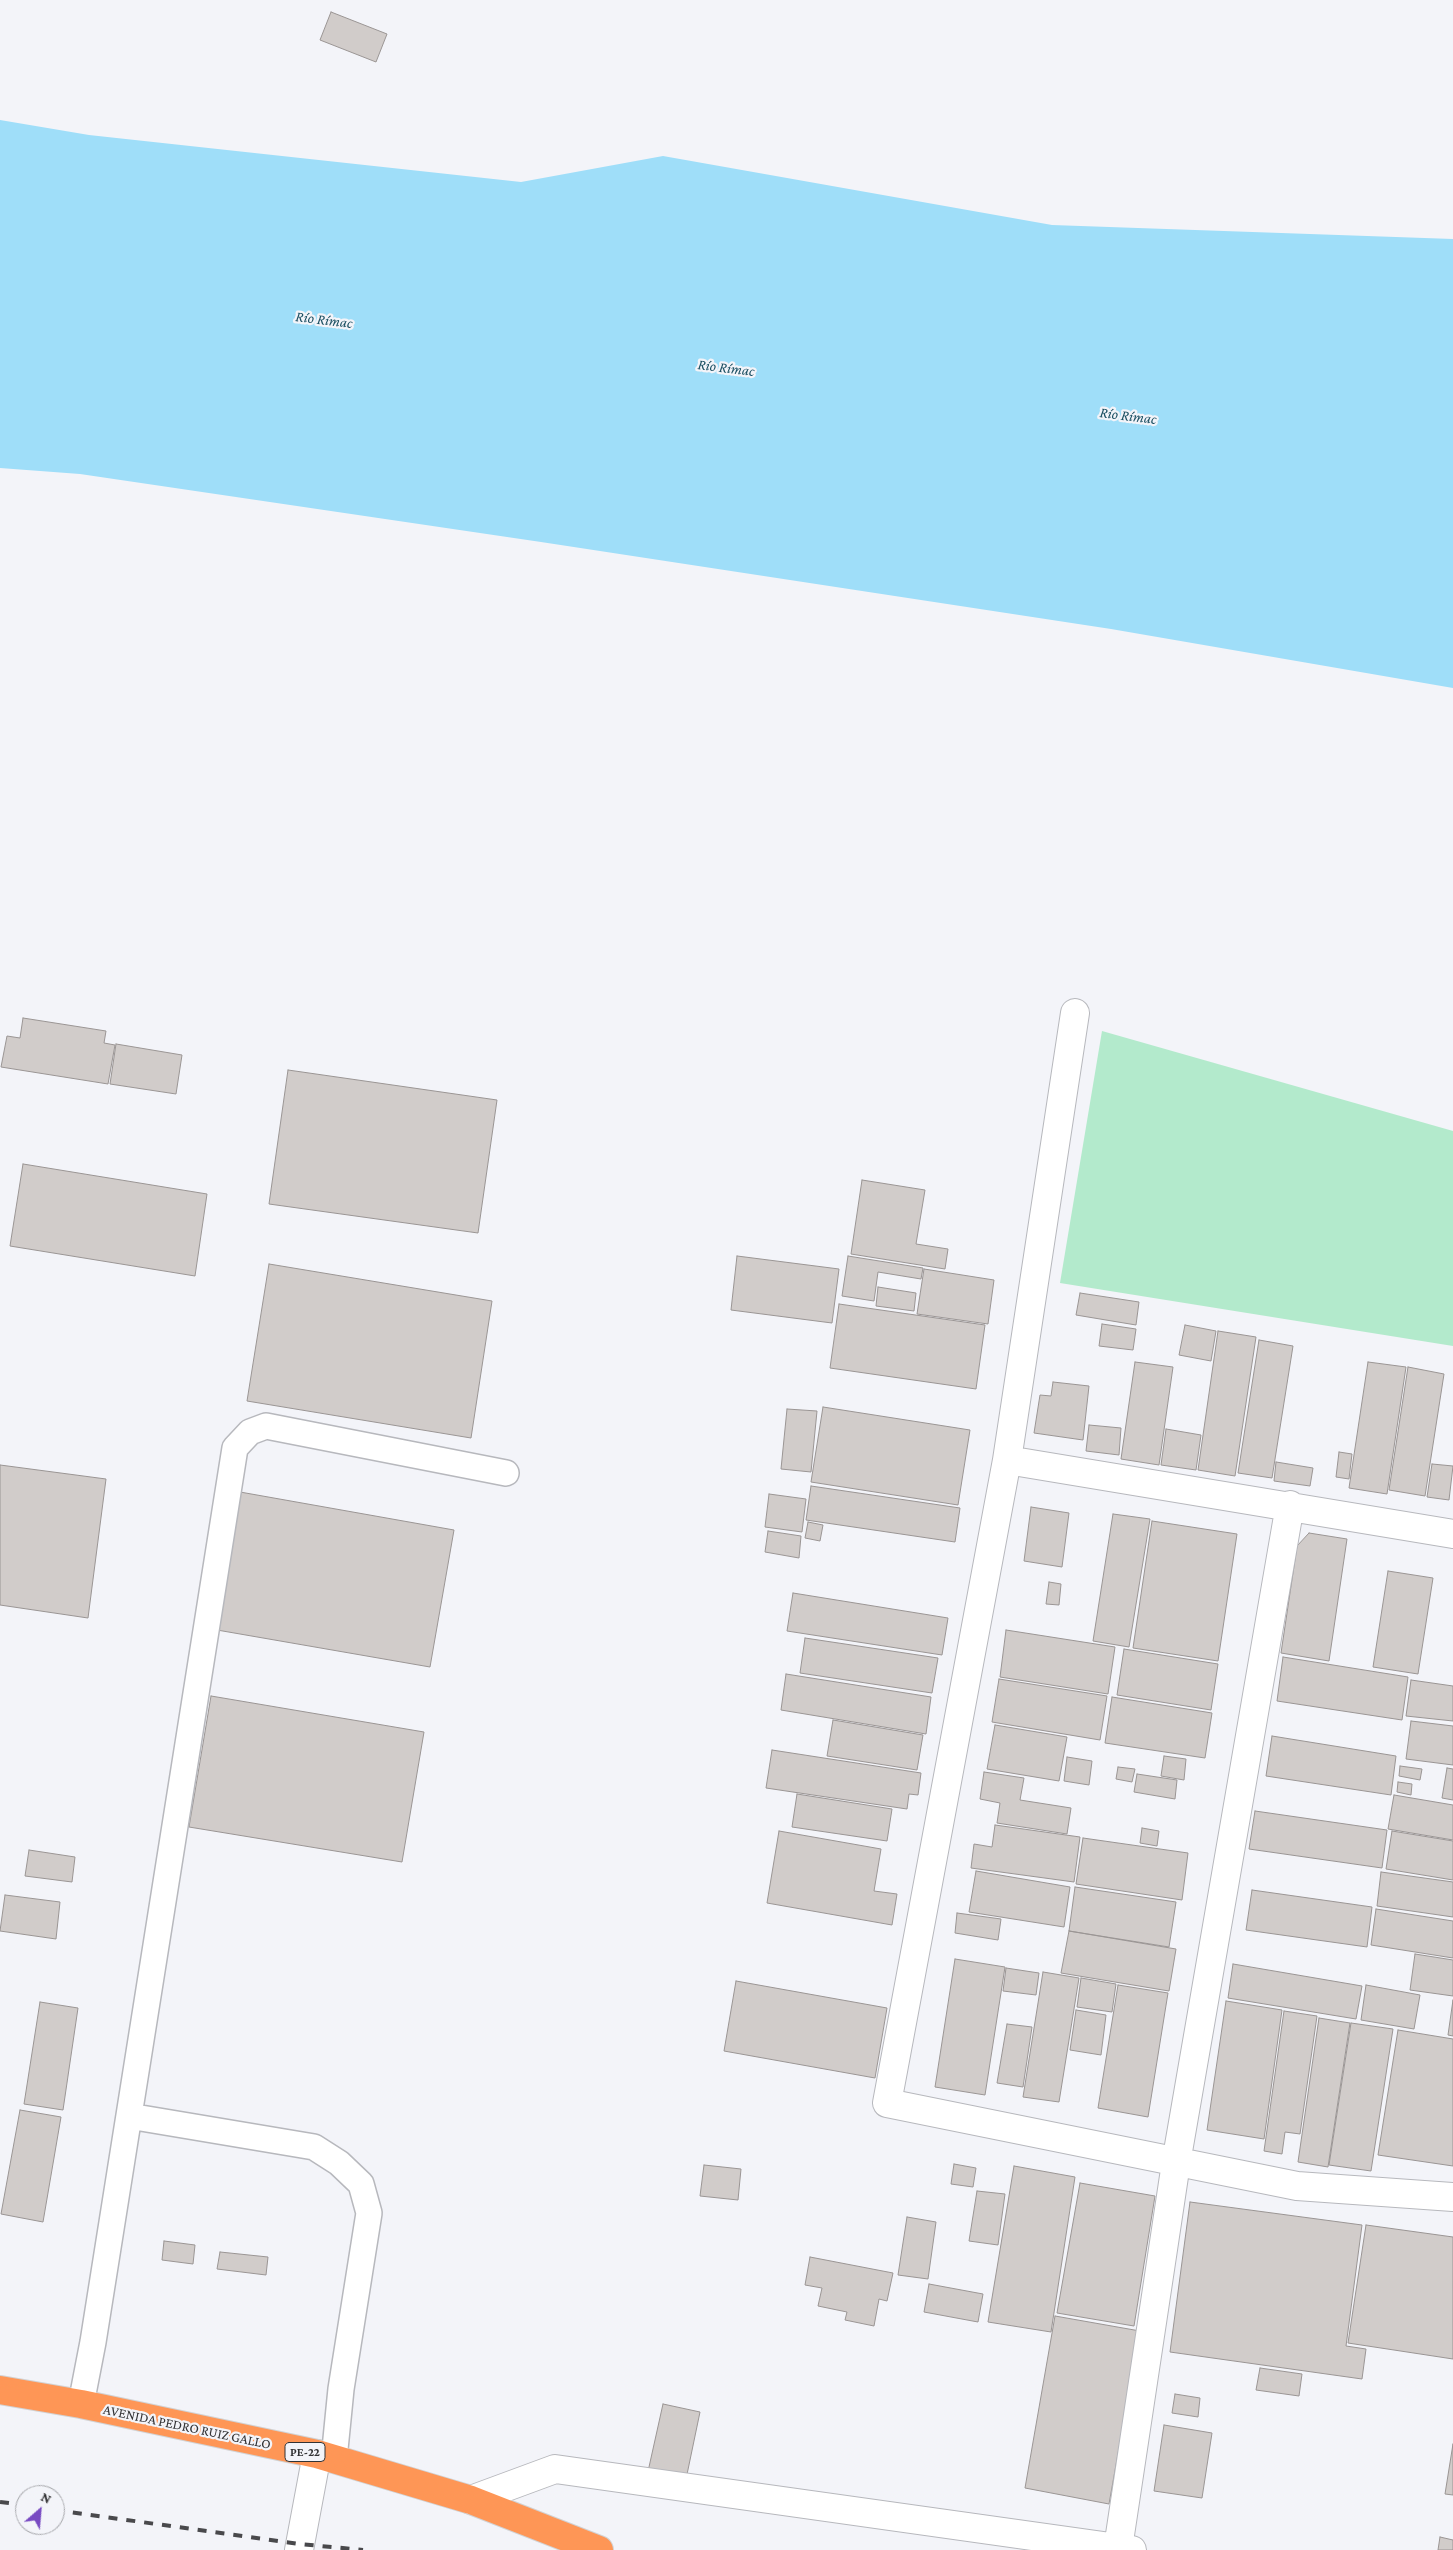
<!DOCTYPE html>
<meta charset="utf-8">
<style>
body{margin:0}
#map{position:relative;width:1453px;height:2550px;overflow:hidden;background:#f3f4f9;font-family:"Crimson Pro",serif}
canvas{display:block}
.north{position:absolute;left:15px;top:2485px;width:50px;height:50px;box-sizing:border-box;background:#f3f4f9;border:1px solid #a6a7ab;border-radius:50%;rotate:27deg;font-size:14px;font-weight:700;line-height:20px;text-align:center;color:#333335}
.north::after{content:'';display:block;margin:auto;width:18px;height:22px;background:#784ac2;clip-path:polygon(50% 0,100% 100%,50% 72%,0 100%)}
</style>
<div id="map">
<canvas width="1453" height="2550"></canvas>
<div class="north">N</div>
</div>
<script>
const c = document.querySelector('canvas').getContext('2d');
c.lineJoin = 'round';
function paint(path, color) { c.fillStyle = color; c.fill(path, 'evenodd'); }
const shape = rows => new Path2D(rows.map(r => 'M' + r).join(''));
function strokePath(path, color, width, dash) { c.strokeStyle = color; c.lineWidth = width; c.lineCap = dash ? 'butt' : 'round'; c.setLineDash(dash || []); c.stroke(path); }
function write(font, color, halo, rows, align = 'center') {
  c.font = font + ' "Crimson Pro",serif'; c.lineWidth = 4.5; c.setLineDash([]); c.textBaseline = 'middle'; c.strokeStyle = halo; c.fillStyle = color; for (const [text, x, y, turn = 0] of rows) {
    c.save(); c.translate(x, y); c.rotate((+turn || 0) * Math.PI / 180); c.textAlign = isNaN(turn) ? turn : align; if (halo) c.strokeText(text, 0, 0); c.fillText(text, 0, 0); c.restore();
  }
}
const green = shape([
 [1102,1031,1453,1131,1453,1346,1060,1283]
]);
const water = shape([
 [0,120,89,135,521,182,663,156,1052,225,1453,239,1453,688,1111,629,541,542,80,474,0,468]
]);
const building = shape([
 [331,12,387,34,376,62,320,40,331,12],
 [23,1018,106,1031,104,1043,115,1045,108,1084,1,1067,7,1036,20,1038,23,1018],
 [116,1044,182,1055,176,1094,110,1084,116,1044],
 [288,1070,497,1100,478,1233,269,1204,288,1070],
 [23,1164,207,1194,195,1276,10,1246,23,1164],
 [862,1180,925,1190,916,1244,948,1249,945,1269,851,1254,862,1180],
 [737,1256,839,1269,832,1323,731,1310,737,1256],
 [848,1256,923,1268,921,1279,878,1272,874,1301,842,1296,848,1256],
 [269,1264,492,1301,471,1438,247,1401,269,1264],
 [924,1269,994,1280,988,1324,917,1314,924,1269],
 [878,1287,916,1293,914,1311,876,1306,878,1287],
 [1080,1293,1139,1302,1136,1325,1076,1315,1080,1293],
 [839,1304,985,1325,976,1389,830,1368,839,1304],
 [1102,1324,1136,1329,1133,1350,1099,1346,1102,1324],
 [1185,1325,1216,1331,1211,1361,1179,1355,1185,1325],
 [1218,1331,1256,1337,1235,1476,1198,1470,1218,1331],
 [1259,1340,1293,1346,1272,1478,1238,1473,1259,1340],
 [1135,1362,1173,1367,1159,1465,1121,1459,1135,1362],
 [1368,1362,1406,1367,1387,1494,1349,1488,1368,1362],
 [1408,1367,1444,1374,1425,1496,1389,1490,1408,1367],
 [1053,1382,1089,1386,1083,1440,1034,1433,1040,1395,1051,1396,1053,1382],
 [823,1407,970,1430,958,1505,811,1482,823,1407],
 [787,1409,817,1411,811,1472,781,1469,787,1409],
 [1089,1425,1121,1428,1119,1455,1086,1451,1089,1425],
 [1166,1429,1201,1435,1196,1470,1161,1465,1166,1429],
 [1339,1452,1352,1454,1349,1479,1336,1477,1339,1452],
 [1276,1462,1313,1468,1310,1486,1274,1481,1276,1462],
 [1432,1464,1453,1466,1449,1500,1427,1497,1432,1464],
 [0,1465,106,1479,88,1618,0,1605,0,1465],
 [811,1486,960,1508,955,1542,806,1520,811,1486],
 [240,1492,454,1530,430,1667,217,1630,240,1492],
 [769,1494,806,1499,802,1532,765,1527,769,1494],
 [1031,1507,1069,1513,1062,1567,1024,1561,1031,1507],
 [1113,1514,1150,1519,1129,1647,1093,1641,1113,1514],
 [1152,1521,1237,1534,1218,1661,1133,1648,1152,1521],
 [808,1522,823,1525,820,1541,805,1538,808,1522],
 [768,1531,801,1536,799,1558,765,1552,768,1531],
 [1309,1533,1347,1539,1329,1661,1281,1653,1297,1546,1309,1533],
 [1388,1571,1433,1578,1418,1674,1373,1667,1388,1571],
 [1049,1582,1061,1584,1059,1605,1046,1604,1049,1582],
 [793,1593,948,1618,942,1655,787,1631,793,1593],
 [1006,1630,1115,1647,1108,1694,1000,1677,1006,1630],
 [805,1638,938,1658,932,1693,800,1673,805,1638],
 [1124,1649,1218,1664,1211,1710,1117,1695,1124,1649],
 [1283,1657,1408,1677,1402,1720,1277,1701,1283,1657],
 [786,1674,931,1697,926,1734,781,1710,786,1674],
 [999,1679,1107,1696,1100,1740,992,1722,999,1679],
 [1411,1680,1453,1686,1453,1721,1406,1716,1411,1680],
 [211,1696,424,1732,402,1862,189,1827,211,1696],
 [1112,1697,1212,1713,1205,1758,1105,1743,1112,1697],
 [833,1720,923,1735,917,1770,827,1756,833,1720],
 [1411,1721,1453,1726,1453,1765,1406,1759,1411,1721],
 [995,1725,1067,1737,1059,1781,987,1769,995,1725],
 [1272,1736,1396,1756,1391,1795,1266,1776,1272,1736],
 [772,1750,921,1773,918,1795,909,1794,907,1809,766,1788,772,1750],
 [1164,1756,1186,1759,1184,1780,1161,1776,1164,1756],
 [1067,1757,1092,1761,1089,1785,1064,1781,1067,1757],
 [1400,1766,1422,1769,1420,1780,1399,1776,1400,1766],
 [1118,1767,1135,1769,1132,1782,1116,1779,1118,1767],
 [1447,1768,1453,1769,1453,1800,1442,1798,1447,1768],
 [984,1772,1024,1778,1020,1800,1071,1808,1067,1834,997,1823,1000,1803,980,1799,984,1772],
 [1137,1774,1177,1780,1175,1799,1134,1792,1137,1774],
 [1398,1782,1412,1784,1411,1795,1397,1792,1398,1782],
 [797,1794,892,1809,887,1841,792,1827,797,1794],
 [1394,1795,1453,1805,1453,1840,1388,1829,1394,1795],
 [1255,1811,1387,1830,1382,1868,1249,1849,1255,1811],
 [995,1825,1080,1837,1074,1882,971,1868,974,1844,992,1847,995,1825],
 [1142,1828,1159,1831,1157,1846,1140,1843,1142,1828],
 [779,1831,881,1849,874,1891,897,1894,892,1925,767,1903,779,1831],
 [1392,1831,1453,1841,1453,1880,1386,1869,1392,1831],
 [1083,1838,1188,1853,1182,1900,1076,1884,1083,1838],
 [29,1850,75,1857,72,1882,25,1876,29,1850],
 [976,1871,1070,1887,1064,1927,969,1912,976,1871],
 [1381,1872,1453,1882,1453,1917,1377,1906,1381,1872],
 [1075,1887,1176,1902,1169,1947,1069,1931,1075,1887],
 [1252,1890,1372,1907,1367,1947,1246,1930,1252,1890],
 [5,1895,60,1902,56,1939,0,1931,5,1895],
 [1376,1909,1453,1921,1453,1958,1371,1945,1376,1909],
 [957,1913,1001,1919,998,1940,955,1933,957,1913],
 [1069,1931,1176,1949,1169,1991,1061,1973,1069,1931],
 [1415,1954,1453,1960,1453,1996,1410,1990,1415,1954],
 [955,1959,1005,1967,985,2095,935,2087,955,1959],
 [1233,1964,1362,1986,1356,2019,1228,1998,1233,1964],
 [1006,1968,1039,1973,1036,1995,1003,1991,1006,1968],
 [1043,1972,1079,1978,1059,2102,1023,2097,1043,1972],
 [1081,1978,1116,1984,1112,2012,1077,2007,1081,1978],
 [736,1981,887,2008,875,2078,724,2051,736,1981],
 [1118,1985,1168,1993,1148,2117,1098,2108,1118,1985],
 [1366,1985,1420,1995,1414,2029,1361,2020,1366,1985],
 [1453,2000,1453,2036,1448,2035,1453,2000],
 [1226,2001,1282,2010,1264,2139,1207,2130,1226,2001],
 [40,2002,78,2008,63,2110,24,2104,40,2002],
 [1076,2010,1106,2015,1101,2055,1070,2050,1076,2010],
 [1284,2011,1317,2016,1300,2134,1285,2132,1282,2154,1264,2151,1284,2011],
 [1319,2018,1350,2023,1328,2167,1298,2162,1319,2018],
 [1351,2023,1393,2029,1371,2171,1329,2165,1351,2023],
 [1007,2024,1032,2027,1023,2087,997,2083,1007,2024],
 [1398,2030,1453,2039,1453,2166,1378,2155,1398,2030],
 [20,2110,61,2117,43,2222,1,2214,20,2110],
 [954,2164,976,2168,973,2187,951,2184,954,2164],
 [704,2165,741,2169,738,2200,700,2196,704,2165],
 [1014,2166,1075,2177,1051,2332,988,2322,1014,2166],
 [1080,2183,1155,2196,1134,2326,1057,2313,1080,2183],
 [977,2191,1005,2194,998,2245,969,2241,977,2191],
 [1190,2202,1362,2225,1346,2346,1366,2349,1362,2379,1170,2352,1190,2202],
 [907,2217,936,2222,928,2279,898,2275,907,2217],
 [1366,2225,1453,2237,1453,2359,1348,2343,1366,2225],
 [164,2241,195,2245,193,2264,162,2260,164,2241],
 [220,2252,268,2257,266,2275,217,2269,220,2252],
 [810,2257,893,2273,887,2301,879,2299,874,2326,845,2320,847,2312,818,2306,822,2288,805,2285,810,2257],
 [929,2284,983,2294,978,2322,924,2312,929,2284],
 [1055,2316,1140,2331,1109,2504,1025,2488,1055,2316],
 [1260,2368,1302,2374,1299,2396,1256,2390,1260,2368],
 [1175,2394,1200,2398,1198,2417,1172,2413,1175,2394],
 [663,2404,700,2412,685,2484,647,2476,663,2404],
 [1164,2425,1212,2433,1202,2498,1154,2491,1164,2425],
 [1453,2444,1453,2495,1445,2494,1453,2444],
 [1440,2537,1453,2540,1453,2550,1438,2550,1440,2537]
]);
const lane = shape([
 [129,2116,314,2147,339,2163,361,2184,369,2213,341,2389,334,2459],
 [81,2404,93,2342,235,1448,250,1432,266,1426,506,1473]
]);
const street = shape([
 [1075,1013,1007,1460,887,2103,1297,2186,1453,2197],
 [1007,1460,1453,1534],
 [471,2500,555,2469,1132,2550],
 [1118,2548,1176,2163,1290,1505],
 [299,2550,317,2454]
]);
const highway = shape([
 [0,2390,81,2404,317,2454,471,2500,599,2550]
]);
const rail = shape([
 [0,2502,25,2505],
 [55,2510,300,2544,363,2550]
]);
const shields = [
 [305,2452,40]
];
const shieldNames = [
 ["PE-22",305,2452]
];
const streetNames = [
 ["AVENIDA PEDRO RUIZ GALLO",187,2427,12]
];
const waterNames = [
 ["Río Rímac",324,320,7],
 ["Río Rímac",726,368,7],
 ["Río Rímac",1128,416,7]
];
paint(green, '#b3eacc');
paint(water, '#9fdef9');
paint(building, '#d1ccca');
strokePath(building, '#9a9594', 1);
strokePath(lane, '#b7b8bd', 28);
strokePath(street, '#b7b8bd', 30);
strokePath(highway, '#d2d2d3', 30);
strokePath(lane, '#fff', 25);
strokePath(street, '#fff', 28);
strokePath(highway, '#fe9656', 28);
strokePath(rail, '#49494c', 4, [9, 9]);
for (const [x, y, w] of shields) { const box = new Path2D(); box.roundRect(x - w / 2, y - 9.5, w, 19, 4); c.fillStyle = '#f3f4f9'; c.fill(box); strokePath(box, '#333335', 1); }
write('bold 12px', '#333335', null, shieldNames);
write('14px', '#333335', '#f3f4f9', streetNames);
write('italic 15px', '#1c5063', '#f3f4f9', waterNames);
</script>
